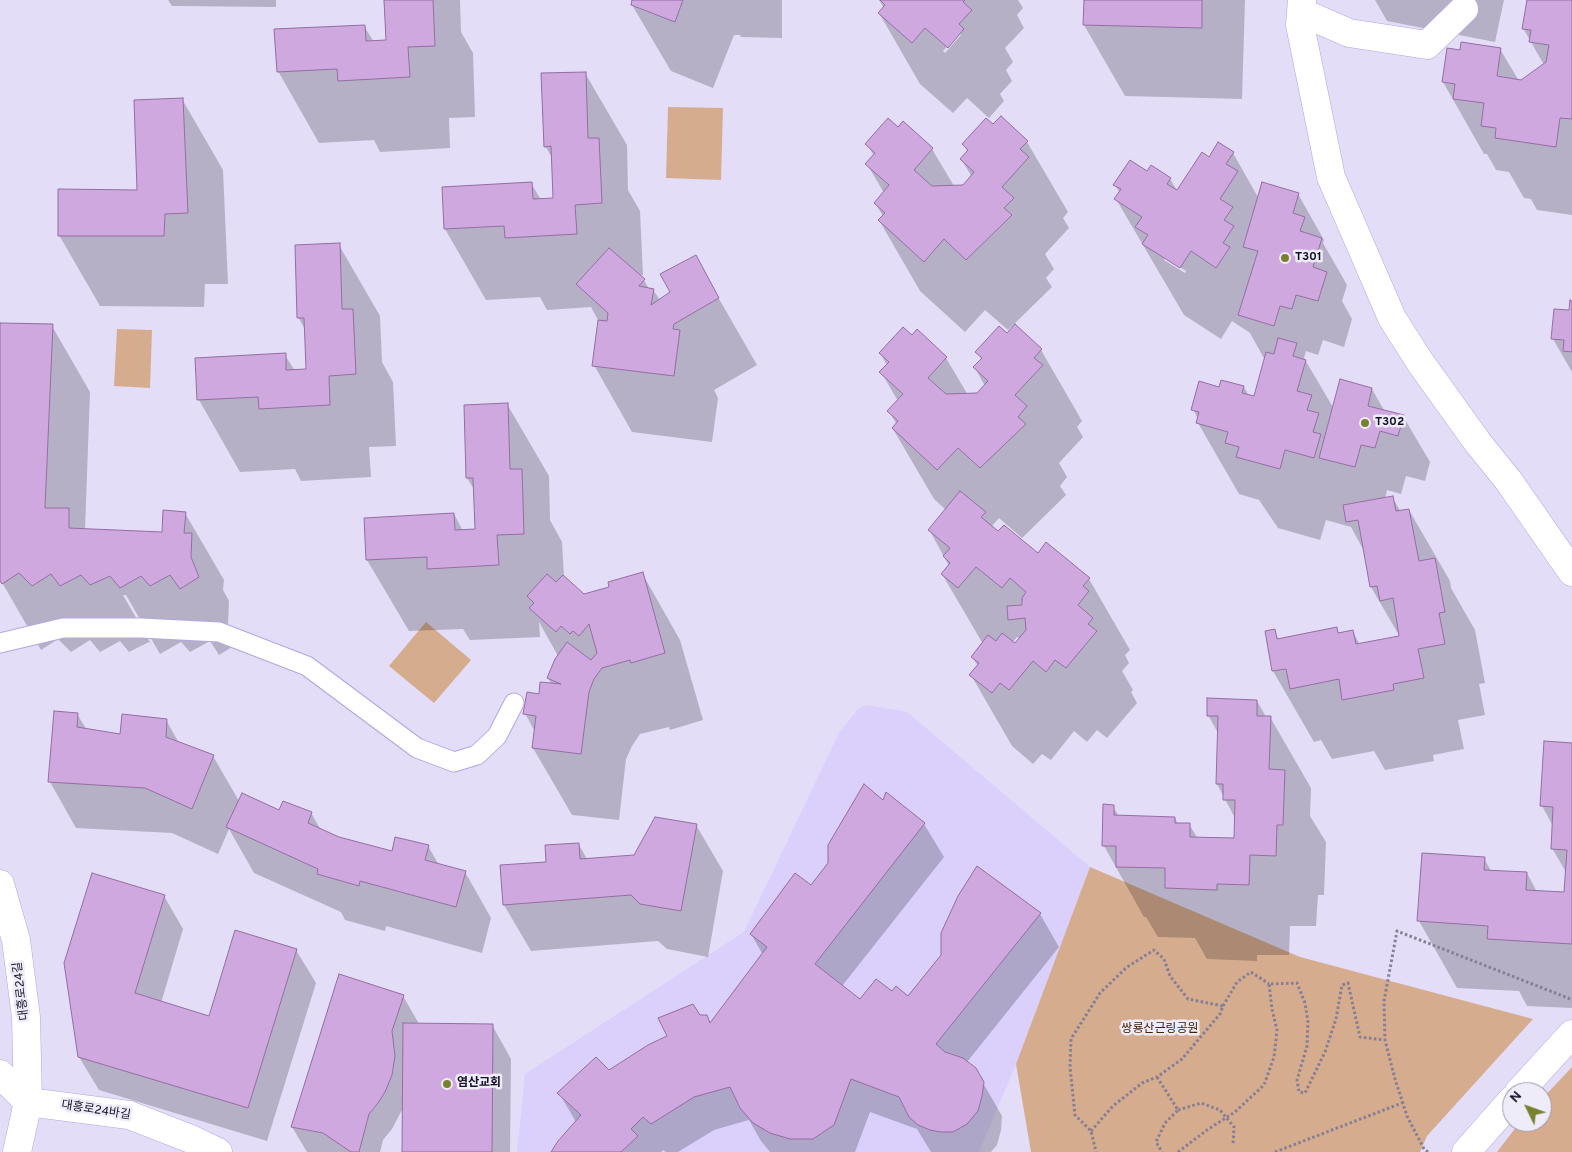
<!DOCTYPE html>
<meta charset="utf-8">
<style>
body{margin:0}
#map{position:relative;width:1572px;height:1152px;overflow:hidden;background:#e3ddf7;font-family:Overpass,sans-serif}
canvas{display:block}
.north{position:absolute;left:1502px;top:1082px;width:50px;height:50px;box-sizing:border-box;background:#efecf9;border:1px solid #9894a4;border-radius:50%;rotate:312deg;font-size:14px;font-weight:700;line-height:20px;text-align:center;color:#150f25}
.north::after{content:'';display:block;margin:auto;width:18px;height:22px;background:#78822e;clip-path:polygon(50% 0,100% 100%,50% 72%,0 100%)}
</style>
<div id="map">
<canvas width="1572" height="1152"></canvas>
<div class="north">N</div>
</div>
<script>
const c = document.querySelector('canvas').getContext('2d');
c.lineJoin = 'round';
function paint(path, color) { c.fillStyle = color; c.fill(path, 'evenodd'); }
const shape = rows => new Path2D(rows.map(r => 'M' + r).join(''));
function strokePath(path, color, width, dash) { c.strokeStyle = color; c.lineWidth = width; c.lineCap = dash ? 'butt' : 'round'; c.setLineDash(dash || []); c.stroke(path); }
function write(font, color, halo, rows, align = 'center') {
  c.font = font + ' Overpass,"Noto Sans KR",sans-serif'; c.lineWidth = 5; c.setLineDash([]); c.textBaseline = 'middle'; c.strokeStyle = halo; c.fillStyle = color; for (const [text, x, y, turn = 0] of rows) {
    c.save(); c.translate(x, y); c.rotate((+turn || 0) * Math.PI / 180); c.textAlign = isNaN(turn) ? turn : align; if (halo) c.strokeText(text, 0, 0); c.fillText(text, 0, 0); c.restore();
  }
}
const built = shape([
 [867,705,907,712,1090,867,1016,1064,979,1152,517,1152,525,1074,744,932,839,733,858,709]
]);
const green = shape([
 [668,107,723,108,721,180,666,178],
 [117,329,152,330,150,388,114,386],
 [426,622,471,660,434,703,389,666],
 [1090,867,1300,957,1533,1019,1427,1136,1420,1152,1031,1152,1016,1064],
 [1572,1067,1572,1152,1497,1152,1520,1122,1542,1122,1542,1099]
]);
const shadow = shape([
 [168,0,276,0,276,7,172,6],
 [384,0,460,0,461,32,473,53,475,117,449,118,450,148,380,152,374,140,319,143,278,71,364,26,374,42,387,42],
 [634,0,782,0,782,38,741,37,740,35,734,35,713,88,671,71,632,5],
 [879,0,1018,0,1023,8,1017,15,1024,28,1005,48,1013,62,1006,70,1012,81,1000,94,1004,101,989,118,967,98,953,113,920,84,879,13,884,8],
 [960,33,961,35,945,53,943,51],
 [1085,0,1245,0,1242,99,1125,96,1084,25],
 [1375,0,1504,0,1495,42,1387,21],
 [1528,0,1572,0,1572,215,1537,210,1531,199,1524,198,1509,172,1496,170,1487,154,1484,154,1443,82,1461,51,1500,49,1519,81,1522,81,1544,65,1523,28],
 [585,73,627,145,628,190,640,211,643,275,638,275,644,280,649,289,653,290,660,300,671,292,695,257,757,365,714,390,718,398,712,442,632,432,594,365,599,322,591,307,547,310,540,297,486,300,445,229,531,183,541,200,554,199,553,159,545,146],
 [182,99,223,170,228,284,205,284,204,307,100,306,59,235,138,191],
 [903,123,932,149,954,186,964,186,972,177,961,159,968,152,963,144,994,126,1027,142,1068,212,1063,218,1069,228,1045,254,1054,269,1046,278,1052,287,1008,330,985,310,965,332,920,291,879,220,883,216,875,203,884,193,867,164,874,156,867,144,898,129],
 [1233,153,1259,199,1298,194,1324,240,1323,243,1347,285,1342,301,1352,319,1344,347,1323,340,1318,355,1306,351,1304,358,1334,409,1372,389,1385,412,1403,416,1430,462,1425,481,1406,476,1401,494,1387,490,1385,499,1392,497,1401,512,1409,510,1450,581,1451,588,1475,630,1485,683,1479,684,1485,715,1458,720,1464,749,1433,755,1434,761,1385,770,1374,751,1332,759,1321,740,1314,742,1273,671,1274,630,1279,640,1336,629,1340,634,1353,632,1360,645,1400,637,1371,587,1364,551,1351,527,1326,520,1320,540,1278,528,1259,500,1239,494,1198,423,1198,419,1193,409,1220,388,1244,387,1249,396,1255,397,1265,360,1250,333,1232,321,1221,339,1184,315,1116,199,1120,193,1115,185,1147,173,1170,179,1178,192,1209,158],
 [1164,257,1186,271,1185,273,1164,260],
 [339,245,380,316,382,362,393,382,396,446,369,447,371,477,301,481,295,469,240,472,199,400,197,359,285,355,295,371,308,370,306,331,298,317],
 [1572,302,1572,372,1553,339,1571,312],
 [0,324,52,326,90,392,85,530,163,534,185,513,224,580,223,590,229,601,228,625,237,644,219,655,210,641,190,652,181,642,160,654,126,595,123,595,151,644,149,642,129,652,120,641,100,652,90,640,71,652,58,639,41,650,0,579],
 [1007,335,1041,350,1082,421,1077,427,1083,437,1059,463,1067,477,1060,486,1066,495,1020,540,1038,554,1089,579,1130,650,1125,655,1129,663,1122,671,1133,690,1131,692,1137,703,1107,738,1097,730,1087,742,1074,731,1051,760,1042,754,1033,764,1012,746,971,675,978,666,972,657,983,644,942,574,949,566,930,531,946,510,934,499,893,429,897,425,889,411,898,401,881,372,887,365,880,353,946,358,968,395,978,394,985,386,975,368,982,360,977,352],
 [999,518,1022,538,1020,540,995,530,992,526],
 [1017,637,1020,639,1015,645,1012,643],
 [507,404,549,476,550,520,562,542,564,577,584,595,611,588,642,573,680,640,703,720,670,730,669,727,640,734,632,746,626,759,619,820,572,815,533,748,535,732,525,713,540,695,552,685,548,678,558,656,539,622,540,637,470,640,463,629,409,631,367,560,454,514,463,531,476,530,475,491,467,478],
 [1257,701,1266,717,1270,717,1311,788,1310,816,1326,842,1324,895,1318,895,1316,926,1290,926,1289,955,1257,955,1257,961,1207,959,1195,938,1158,937,1146,917,1144,917,1104,846,1113,806,1119,817,1175,818,1178,824,1189,824,1198,839,1235,839,1236,820,1217,784,1218,733,1208,715],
 [55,712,77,714,87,730,121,735,166,720,179,743,213,756,239,801,280,811,311,813,321,830,338,838,393,853,428,846,439,865,465,872,491,918,482,953,386,926,385,931,345,920,341,912,254,873,229,829,218,854,172,833,76,828,50,782],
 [1572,744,1572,1008,1527,1006,1519,991,1457,988,1419,921,1484,858,1491,871,1527,873,1537,892,1565,894,1567,874,1552,848,1553,826,1542,806],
 [886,794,924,824,944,857,842,986,860,1001,892,993,909,998,942,955,977,868,1040,914,1059,947,967,1062,975,1069,1002,1116,1001,1130,997,1145,991,1152,931,1152,917,1129,870,1112,855,1152,770,1152,761,1141,749,1120,714,1130,678,1152,666,1152,663,1150,661,1152,552,1152,576,1122,559,1093,609,1072,699,1016,710,1024,763,955,751,934,812,887,883,802],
 [696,825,723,871,708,957,667,949,658,941,531,951,504,905,548,863,579,845,587,859,634,856],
 [164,896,183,929,161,1003,209,1017,296,950,316,983,267,1141,99,1090,79,1057],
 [403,996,418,1022,417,1025,492,1025,511,1059,510,1152,403,1152,403,1108,392,1129,383,1140,380,1152,307,1152,292,1127]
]);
const building = shape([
 [384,0,433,0,435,46,408,47,410,77,338,81,337,69,277,72,274,29,365,25,366,41,386,40,384,0],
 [632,0,683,0,675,22,631,5,632,0],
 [880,0,965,0,963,2,972,10,959,24,964,29,948,48,925,28,912,43,878,13,885,5,880,0],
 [1084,0,1202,0,1202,28,1083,25,1084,0],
 [1527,0,1572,0,1572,119,1560,118,1556,147,1495,138,1496,128,1481,126,1484,103,1453,99,1455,84,1442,82,1447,48,1460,50,1461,42,1501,48,1497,76,1521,80,1546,62,1549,45,1529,42,1531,30,1522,29,1527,0],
 [586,72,588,138,599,138,602,203,575,205,577,234,505,238,504,226,444,229,442,187,532,182,533,199,553,198,551,146,544,147,541,73,586,72],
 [183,98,188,213,165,214,164,236,58,236,58,189,137,190,134,100,183,98],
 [1001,116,1028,141,1020,149,1029,157,1002,187,1014,198,1004,208,1012,215,966,260,944,239,924,262,878,220,885,213,874,203,889,185,865,164,875,153,865,144,888,118,898,127,903,121,933,148,914,170,932,186,963,185,974,172,960,159,968,150,962,144,986,118,993,124,1001,116],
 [1218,142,1234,152,1226,164,1238,171,1220,199,1233,207,1224,220,1234,226,1223,243,1230,247,1216,268,1191,251,1180,268,1142,244,1148,235,1135,227,1142,217,1114,199,1121,189,1113,185,1130,160,1147,171,1151,165,1171,178,1167,184,1177,190,1202,152,1209,157,1218,142],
 [1262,182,1299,193,1293,213,1305,217,1300,231,1322,238,1313,267,1327,272,1318,301,1296,295,1292,309,1280,306,1274,326,1238,315,1258,251,1243,247,1262,182],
 [340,243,342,309,353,309,356,374,329,376,330,405,259,409,258,397,197,400,195,358,286,353,286,370,306,369,304,318,297,318,295,245,340,243],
 [609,248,645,279,639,286,654,289,651,305,670,292,660,274,696,255,719,298,674,324,673,329,680,330,674,376,592,366,598,320,607,321,608,313,576,284,609,248],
 [1570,300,1572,301,1572,352,1563,351,1564,340,1551,339,1554,309,1569,310,1570,300],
 [0,323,53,324,45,508,69,508,69,528,162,532,163,510,186,512,184,533,192,533,191,557,199,577,180,589,170,575,150,586,141,576,120,588,110,576,90,585,81,575,60,586,51,574,32,586,19,573,2,584,0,581,0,323],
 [1015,324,1042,349,1034,358,1043,365,1015,395,1027,406,1018,417,1026,424,980,468,958,448,937,470,892,428,898,421,887,411,903,394,879,372,889,362,879,353,903,327,912,335,917,329,947,357,928,378,946,394,977,393,988,381,973,367,982,358,975,352,999,326,1007,333,1015,324],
 [1278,338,1297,343,1293,356,1306,360,1297,391,1312,395,1307,410,1319,413,1313,432,1321,434,1314,458,1285,450,1280,469,1236,457,1239,447,1225,443,1228,432,1196,423,1199,412,1191,410,1199,381,1219,387,1221,380,1244,386,1242,393,1254,396,1266,352,1274,354,1278,338],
 [1340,379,1372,388,1368,406,1404,415,1398,436,1380,431,1375,448,1361,445,1355,467,1319,458,1340,379],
 [508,403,510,469,522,469,524,534,497,535,499,565,427,569,427,557,366,560,364,518,454,513,455,530,475,529,473,478,466,478,464,405,508,403],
 [960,491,986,512,981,517,998,531,1004,525,1038,553,1046,542,1090,578,1083,586,1089,591,1078,605,1093,618,1088,624,1097,631,1066,668,1055,660,1046,672,1033,661,1009,690,1000,683,992,693,969,675,979,663,971,657,988,635,996,641,1002,633,1015,643,1026,630,1025,618,1008,620,1007,606,1022,605,1022,598,1026,592,1010,578,1002,588,976,567,958,588,941,574,950,563,943,556,950,548,928,530,960,491],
 [1393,496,1396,511,1409,509,1419,561,1435,558,1445,612,1439,613,1445,644,1418,649,1424,678,1393,684,1394,690,1342,700,1339,679,1290,689,1286,669,1272,671,1265,631,1275,629,1277,639,1337,627,1338,633,1353,630,1356,644,1399,636,1393,598,1380,601,1377,586,1370,587,1358,520,1346,522,1343,505,1393,496],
 [643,572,665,653,631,663,630,660,602,668,594,679,589,692,581,754,532,748,536,716,523,714,527,692,539,694,540,682,561,684,547,678,555,659,567,642,591,660,597,653,589,624,579,636,573,631,570,634,561,626,556,632,529,608,534,603,527,596,547,574,556,582,563,575,584,594,609,587,608,582,643,572],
 [1207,698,1257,700,1257,716,1271,716,1269,769,1285,770,1283,825,1277,825,1276,856,1250,855,1249,885,1217,884,1217,890,1165,888,1165,868,1116,867,1116,846,1102,846,1103,804,1114,805,1114,815,1175,817,1175,823,1190,823,1190,837,1234,838,1235,800,1223,800,1223,784,1216,784,1218,716,1207,716,1207,698],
 [54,711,78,713,77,727,120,734,122,714,167,719,166,737,214,755,192,809,145,788,48,782,54,711],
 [1544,741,1572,743,1572,944,1487,939,1488,926,1417,921,1422,853,1485,857,1484,870,1527,872,1526,890,1564,892,1567,850,1551,849,1553,807,1540,806,1544,741],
 [864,784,883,800,886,792,925,823,815,964,860,999,876,979,892,991,896,986,908,996,941,955,941,933,958,896,977,866,1041,913,936,1044,945,1052,963,1058,976,1068,984,1082,982,1096,978,1111,967,1124,953,1132,941,1132,930,1130,918,1125,909,1117,899,1097,851,1079,834,1125,813,1139,790,1139,770,1133,753,1123,740,1108,730,1087,694,1097,651,1124,643,1117,631,1129,638,1136,621,1152,551,1152,558,1141,581,1115,557,1093,596,1057,609,1070,648,1045,667,1036,658,1018,693,1004,700,1015,707,1015,710,1023,767,947,750,934,795,873,811,885,828,863,828,845,864,784],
 [242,793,279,810,283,801,312,812,308,823,339,837,392,851,395,837,429,845,425,860,466,871,456,907,360,881,359,886,317,874,318,869,226,827,242,793],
 [655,817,697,824,681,911,640,904,631,895,503,905,500,865,546,862,545,845,579,843,580,859,634,855,655,817],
 [92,873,165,895,135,993,209,1016,235,930,297,949,248,1108,78,1057,64,963,92,873],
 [339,974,404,995,392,1031,395,1056,392,1075,385,1092,378,1103,369,1114,359,1152,351,1152,323,1133,291,1127,339,974],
 [403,1023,493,1024,492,1152,402,1152,403,1023]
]);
const path = shape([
 [1223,1006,1237,982,1251,972,1269,984],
 [1157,1077,1178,1110,1165,1123,1156,1142,1162,1152],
 [1091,1131,1113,1106,1142,1083,1157,1077,1182,1059,1220,1014,1223,1006,1188,999,1170,976,1164,959,1154,950,1127,967,1100,993,1071,1039,1070,1067,1075,1115,1091,1131,1096,1152],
 [1178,1152,1207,1130,1235,1112,1264,1085,1274,1057,1277,1030,1272,1009,1269,984,1297,983,1305,1003,1308,1022,1307,1046,1297,1080,1299,1092,1305,1093,1325,1052,1336,1019,1342,985,1348,983,1360,1037,1385,1040],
 [1275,1152,1402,1103],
 [1428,1152,1424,1149,1407,1116,1395,1079,1385,1040,1384,1001,1397,931,1568,998,1572,1001]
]);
const lane = shape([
 [0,643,63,628,141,628,219,632,307,666,417,748,454,762,477,755,497,736,514,703]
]);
const street = shape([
 [1302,0,1300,25,1331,177,1392,318,1420,362,1478,443,1508,480,1572,572],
 [1301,12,1349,33,1427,45,1464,9],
 [0,884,16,940,26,1017,28,1102,17,1152],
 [0,1074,28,1102,129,1115,191,1139,218,1152],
 [1519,1092,1572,1034],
 [1466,1152,1512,1100]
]);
const pathBridge = shape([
 [1178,1110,1201,1103,1220,1110,1234,1127,1233,1145]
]);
const markers = [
 [1285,258,5,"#78822e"],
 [1365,423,5,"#78822e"],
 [447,1084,5,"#78822e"]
];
const poiNames = [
 ["T301",1295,258],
 ["T302",1375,423],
 ["염산교회",457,1084]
];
const streetNames = [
 ["대흥로24길",22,991,-97],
 ["대흥로24바길",96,1111,9]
];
const parkNames = [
 ["쌍룡산근링공원",1160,1030]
];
paint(built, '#dad0fb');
paint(green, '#d6ac8f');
paint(shadow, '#0003');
paint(building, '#cfa8e0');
strokePath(building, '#936da2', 1);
strokePath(lane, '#b4a5e3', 21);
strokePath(street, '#b4a5e3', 29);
strokePath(path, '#847e96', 3, [2.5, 2.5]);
strokePath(lane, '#fff', 19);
strokePath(street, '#fff', 28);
strokePath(pathBridge, '#847e96', 3, [2.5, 2.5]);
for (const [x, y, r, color] of markers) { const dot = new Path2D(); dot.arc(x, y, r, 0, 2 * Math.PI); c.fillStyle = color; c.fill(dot); strokePath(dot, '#efecf9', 2); }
write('bold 12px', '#150f25', '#efecf9', poiNames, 'left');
write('12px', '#150f25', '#efecf9', streetNames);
write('12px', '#462101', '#efecf9', parkNames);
</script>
